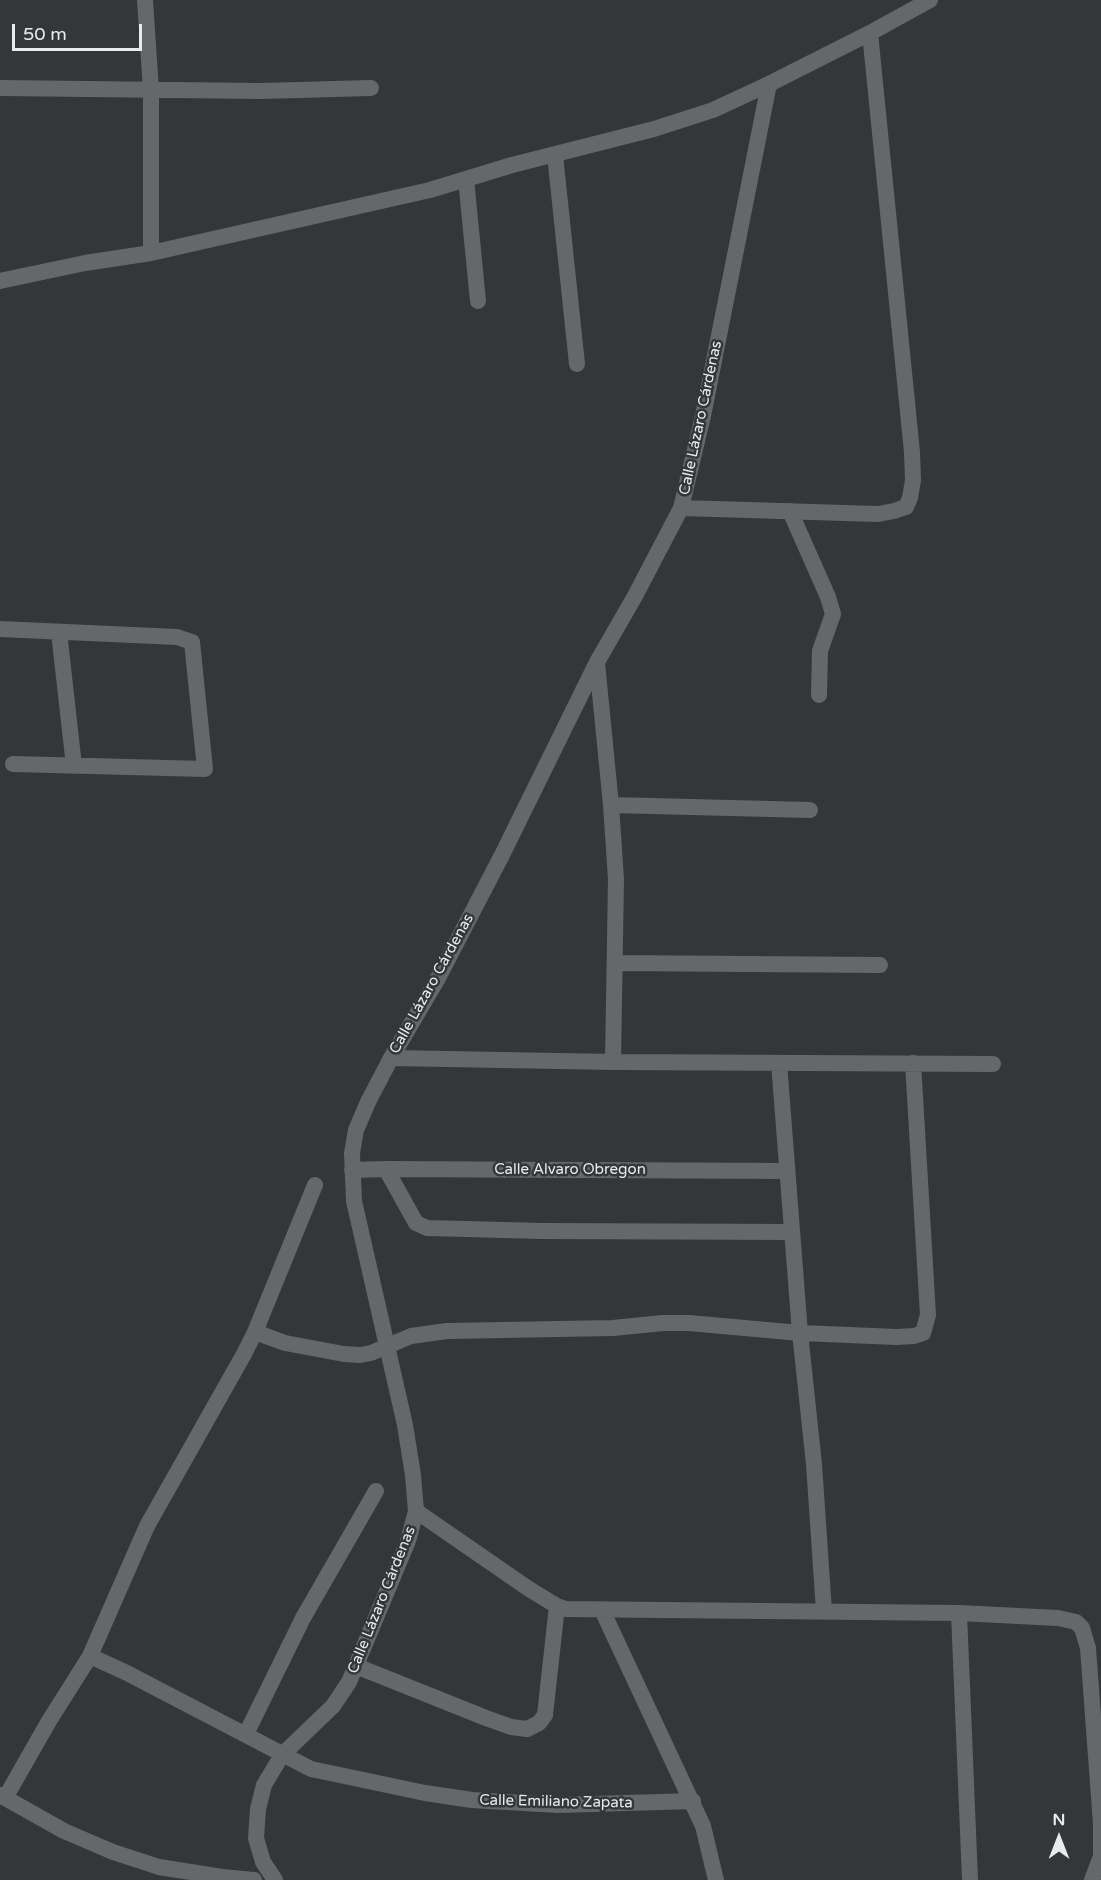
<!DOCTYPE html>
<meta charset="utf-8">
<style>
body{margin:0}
#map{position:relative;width:1101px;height:1880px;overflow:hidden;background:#343738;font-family:"Varela Round",sans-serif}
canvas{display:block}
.north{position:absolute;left:1029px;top:1808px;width:60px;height:60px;-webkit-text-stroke:4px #343738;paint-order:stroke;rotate:0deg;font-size:16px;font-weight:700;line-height:24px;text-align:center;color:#e8eaeb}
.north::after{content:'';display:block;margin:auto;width:21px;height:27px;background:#e8eaeb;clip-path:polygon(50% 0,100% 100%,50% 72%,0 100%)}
.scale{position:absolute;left:12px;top:24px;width:130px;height:27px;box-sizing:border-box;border:3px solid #e8eaeb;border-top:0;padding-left:8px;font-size:18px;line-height:21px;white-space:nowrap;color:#e8eaeb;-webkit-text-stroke:4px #343738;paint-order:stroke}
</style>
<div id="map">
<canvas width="1101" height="1880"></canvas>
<div class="north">N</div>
<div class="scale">50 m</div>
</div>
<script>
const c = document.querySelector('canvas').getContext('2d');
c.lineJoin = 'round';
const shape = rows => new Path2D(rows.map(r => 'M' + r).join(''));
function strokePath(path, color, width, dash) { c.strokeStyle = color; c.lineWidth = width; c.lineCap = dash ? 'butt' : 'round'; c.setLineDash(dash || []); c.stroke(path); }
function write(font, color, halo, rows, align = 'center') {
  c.font = font + ' "Varela Round",sans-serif'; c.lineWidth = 5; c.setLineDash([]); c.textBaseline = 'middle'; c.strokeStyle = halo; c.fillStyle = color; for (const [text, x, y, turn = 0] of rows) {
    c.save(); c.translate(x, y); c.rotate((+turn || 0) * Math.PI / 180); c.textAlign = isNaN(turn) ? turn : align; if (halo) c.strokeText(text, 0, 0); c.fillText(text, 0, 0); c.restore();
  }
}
const minor = shape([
 [145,0,151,90,151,253],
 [0,88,261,91,371,88],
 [555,155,577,364],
 [466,179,478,301],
 [0,281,85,263,151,253,430,190,512,165,654,129,713,110,769,84,870,33,930,0],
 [681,508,878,514,894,511,906,507,910,498,913,480,912,452,870,33],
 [790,511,828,597,833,614,820,651,819,695],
 [0,629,177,637,192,642,205,769,13,764],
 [59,632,74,766],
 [597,663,611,805,616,879,613,1062],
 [611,805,810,810],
 [616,963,880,965],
 [391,1058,613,1062,993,1064],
 [779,1063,800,1333,814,1464,824,1611],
 [386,1169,416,1223,427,1228,542,1231,792,1232],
 [352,1170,386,1169,787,1171],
 [255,1332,315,1185],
 [416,1511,529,1589,557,1606,566,1609,959,1613,1058,1618,1076,1622,1082,1628,1088,1648,1101,1824,1101,1856,1092,1880],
 [602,1610,703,1826,716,1880],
 [959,1613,970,1880],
 [90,1656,127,1673,311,1769,425,1793,472,1800,558,1805,693,1801],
 [356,1666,486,1718,511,1727,527,1729,539,1723,545,1715,557,1606],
 [246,1734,303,1618,376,1491],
 [0,1795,64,1831,113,1852,159,1867,222,1877,254,1880],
 [5,1798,49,1721,90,1656,147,1526,244,1354,255,1332,285,1343,344,1354,360,1355,371,1353,411,1336,447,1331,613,1328,663,1323,689,1323,800,1333,897,1337,914,1336,923,1333,928,1315,913,1063],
 [275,1880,263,1862,256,1838,258,1809,264,1785,282,1755,333,1706,349,1682,408,1541,416,1511,413,1475,405,1425,354,1201,352,1153,356,1130,368,1102,391,1058,437,980,502,855,597,662,635,596,681,508,703,416,769,84]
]);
const streetNames = [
 ["Calle Lázaro Cárdenas",701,418,-78],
 ["Calle Lázaro Cárdenas",432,984,-61],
 ["Calle Alvaro Obregon",570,1170],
 ["Calle Lázaro Cárdenas",382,1600,-68],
 ["Calle Emiliano Zapata",556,1802,1]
];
strokePath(minor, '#646869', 16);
write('15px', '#e8eaeb', '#343738', streetNames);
</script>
